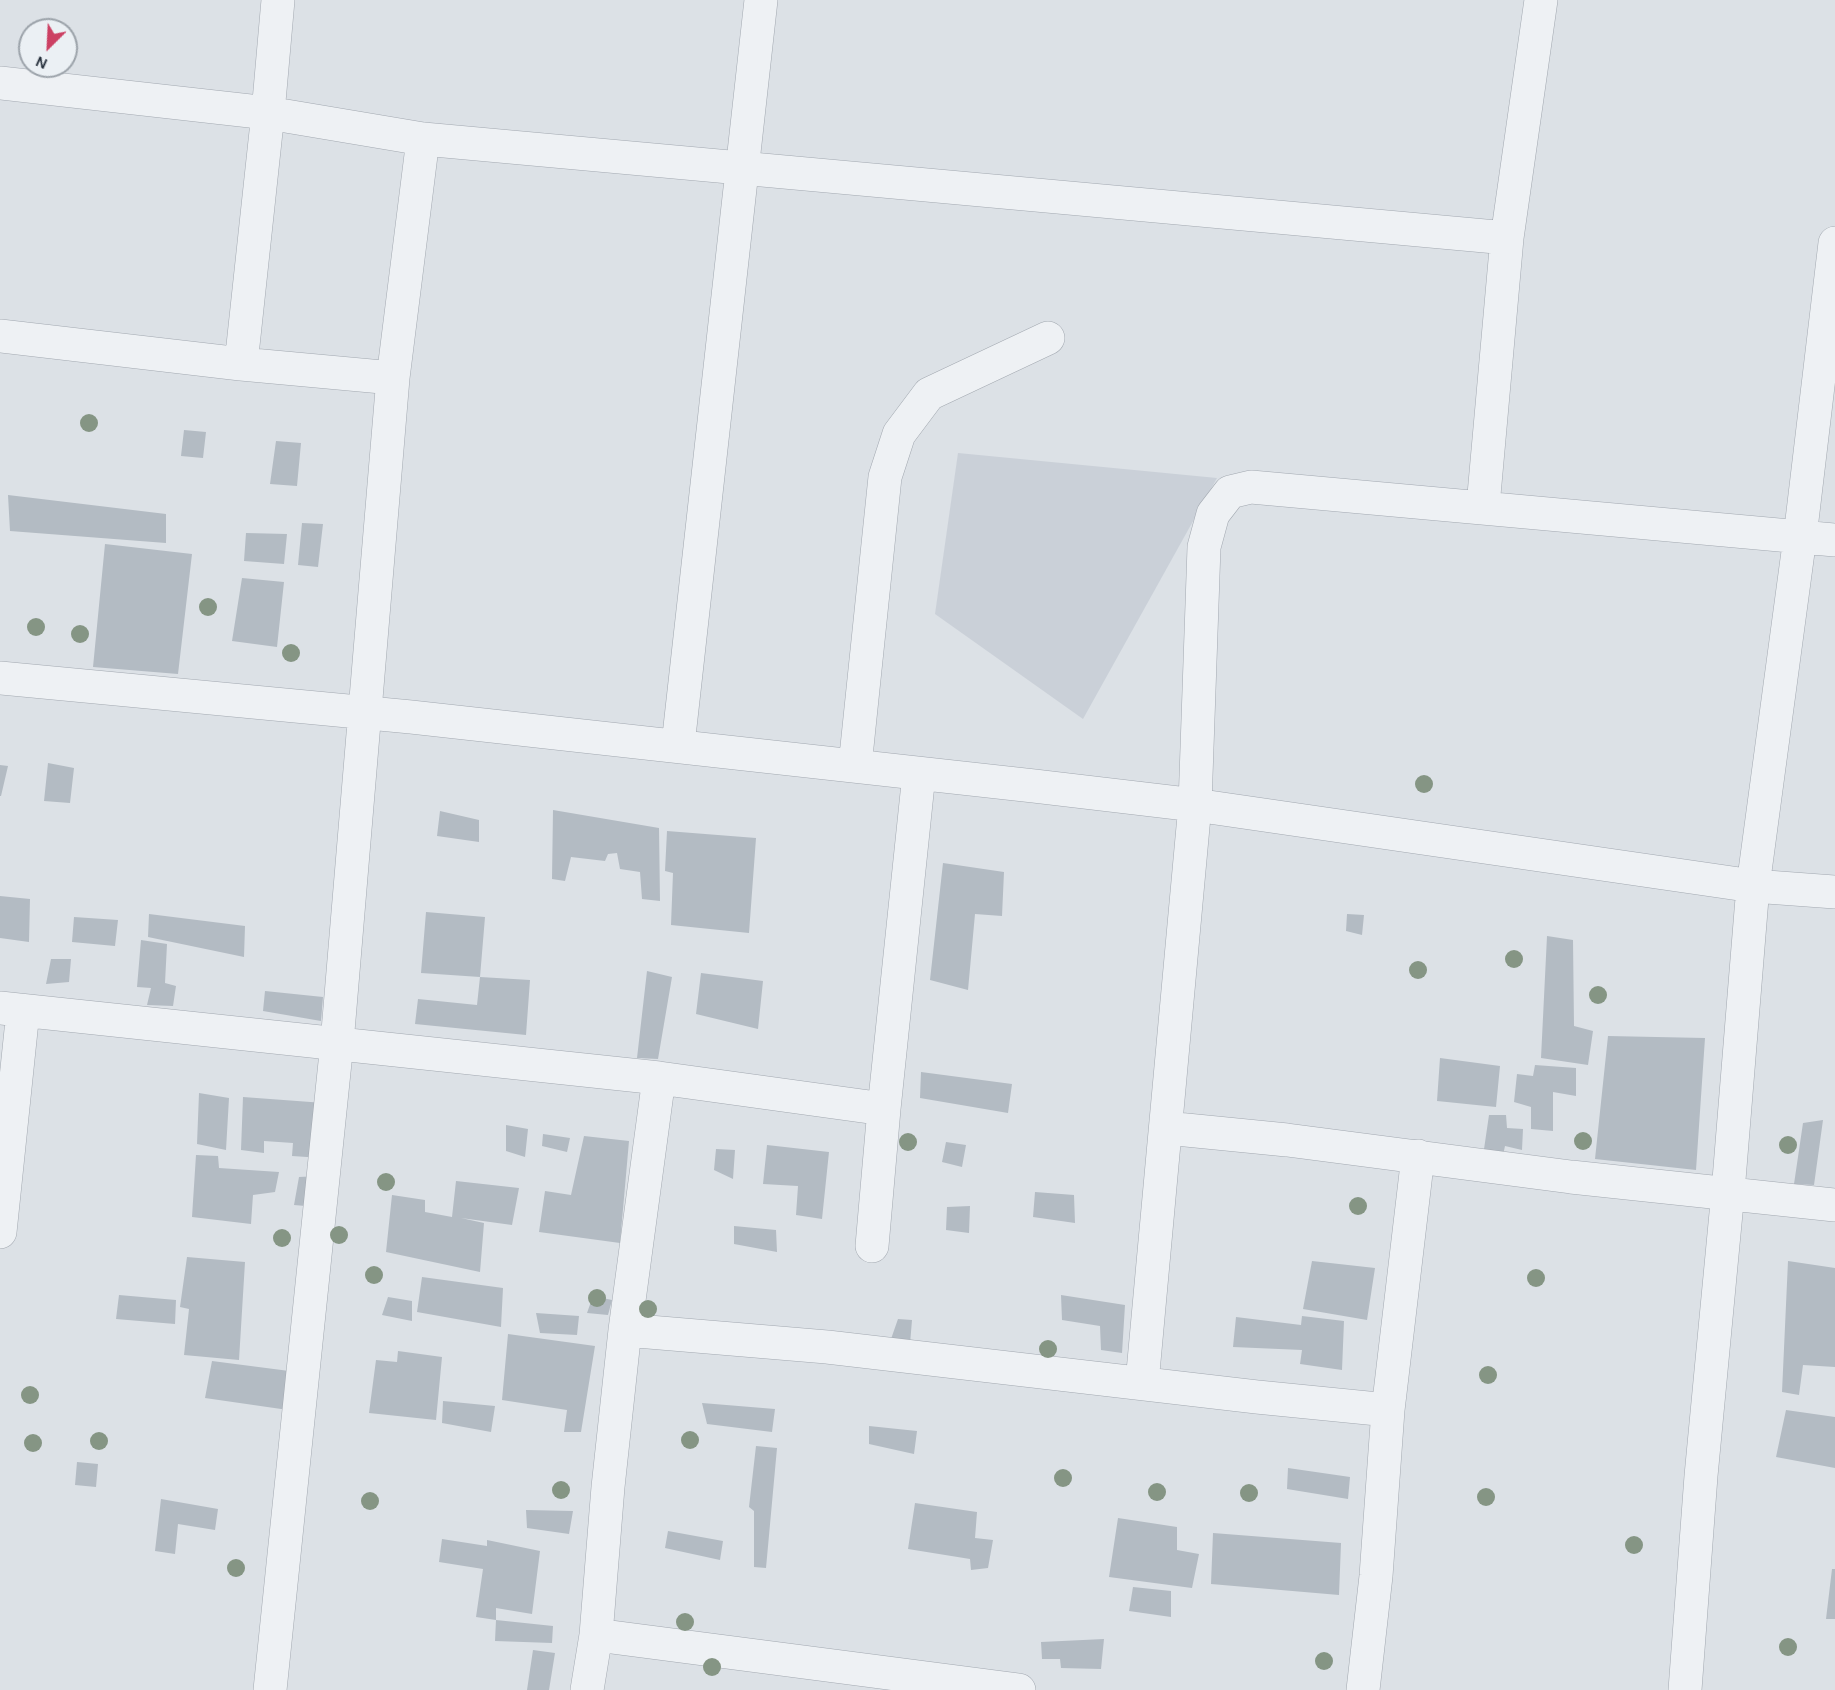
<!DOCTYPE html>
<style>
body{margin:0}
#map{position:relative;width:1835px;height:1690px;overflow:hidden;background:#dce1e6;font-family:Karla,sans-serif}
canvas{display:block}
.north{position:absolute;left:18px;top:18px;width:60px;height:60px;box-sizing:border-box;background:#ebf0f4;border:2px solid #9ca3aa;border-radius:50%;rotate:204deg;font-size:16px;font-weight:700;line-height:24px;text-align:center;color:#26303c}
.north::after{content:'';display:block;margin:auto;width:21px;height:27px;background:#cc4063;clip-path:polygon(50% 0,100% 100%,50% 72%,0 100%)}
</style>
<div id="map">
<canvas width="1835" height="1690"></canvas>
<div class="north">N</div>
</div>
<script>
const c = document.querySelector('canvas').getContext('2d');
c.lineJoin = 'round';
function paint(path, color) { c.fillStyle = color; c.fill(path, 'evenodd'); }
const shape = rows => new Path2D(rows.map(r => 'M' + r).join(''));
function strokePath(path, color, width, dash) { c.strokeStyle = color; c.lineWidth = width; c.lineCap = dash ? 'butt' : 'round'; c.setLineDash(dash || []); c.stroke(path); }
const built = shape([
 [958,453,1217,478,1083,719,935,614]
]);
const building = shape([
 [184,430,206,432,203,458,181,456],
 [276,441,301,443,297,486,270,484],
 [8,495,166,514,166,543,10,531],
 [302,523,323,524,318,567,298,565],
 [246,533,287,534,284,564,244,561],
 [105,544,192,554,178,674,93,667],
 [242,578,284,582,277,647,232,641],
 [48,763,74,768,70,803,44,801],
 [0,765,8,766,1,796,0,796],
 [553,810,659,828,660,901,642,899,640,872,620,869,617,853,608,854,605,861,571,857,565,881,552,879],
 [440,811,479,820,479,842,437,836],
 [667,831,756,838,749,933,671,925,673,873,665,871],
 [943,863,1004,872,1002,916,975,914,968,990,930,980],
 [0,896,30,899,29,942,0,938],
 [426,912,485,917,480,977,421,973],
 [149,914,245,926,244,957,148,937],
 [1347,914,1364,915,1362,935,1346,931],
 [74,917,118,920,115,946,72,942],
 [1547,936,1573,940,1574,1026,1593,1031,1588,1065,1541,1058],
 [141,940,167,944,165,983,176,986,173,1006,147,1005,151,988,137,987],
 [51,959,71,959,69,982,46,984],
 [647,971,672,977,658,1059,637,1058],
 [701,973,763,981,758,1029,696,1014],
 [480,977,530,980,526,1035,415,1024,418,999,477,1005],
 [265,991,323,997,321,1021,263,1011],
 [1608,1036,1705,1038,1696,1170,1595,1159],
 [1440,1058,1500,1066,1496,1107,1437,1101],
 [1535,1065,1576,1068,1576,1096,1553,1092,1553,1131,1531,1129,1531,1107,1514,1102,1517,1074,1533,1076],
 [921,1072,1012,1084,1008,1113,920,1098],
 [199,1093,229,1098,226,1150,197,1144],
 [243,1097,324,1103,322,1158,292,1156,293,1143,264,1141,264,1153,241,1150],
 [1489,1115,1506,1115,1507,1128,1523,1129,1522,1150,1505,1146,1502,1160,1483,1156],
 [1823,1120,1814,1185,1794,1184,1803,1123],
 [506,1125,528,1129,525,1157,506,1151],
 [543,1134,570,1138,567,1152,542,1146],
 [584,1136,629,1141,620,1243,539,1232,545,1191,571,1195],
 [946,1142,966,1145,962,1167,942,1162],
 [767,1145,829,1152,822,1219,796,1215,798,1186,763,1184],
 [716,1149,735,1150,733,1179,714,1170],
 [196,1155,218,1156,219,1168,279,1172,275,1192,253,1195,251,1224,192,1217],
 [319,1176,317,1207,294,1205,299,1177],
 [456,1181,519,1188,512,1225,461,1218,484,1223,480,1272,386,1252,392,1195,425,1200,425,1212,452,1217],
 [1035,1192,1074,1195,1075,1223,1033,1217],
 [970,1206,969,1233,946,1230,947,1207],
 [734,1226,776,1230,777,1252,734,1244],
 [187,1257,245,1262,239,1360,184,1355,189,1309,180,1307],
 [1312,1261,1375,1268,1367,1320,1303,1309],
 [1788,1261,1835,1268,1835,1367,1803,1365,1799,1395,1782,1392],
 [422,1277,503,1288,501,1327,417,1312],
 [119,1295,176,1300,175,1324,116,1319],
 [1061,1295,1125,1305,1122,1353,1101,1350,1100,1326,1062,1320],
 [593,1296,612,1300,608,1315,587,1313],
 [388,1297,412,1301,412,1321,382,1315],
 [536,1313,579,1316,577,1335,540,1333],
 [1302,1316,1344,1321,1342,1370,1300,1364,1302,1350,1233,1347,1236,1317,1301,1325],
 [898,1319,912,1320,910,1344,891,1339],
 [508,1334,595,1346,581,1432,564,1432,567,1410,502,1400],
 [398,1351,442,1357,436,1420,369,1413,376,1360,397,1362],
 [212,1361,297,1372,295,1411,205,1398],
 [443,1401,495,1406,491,1432,442,1423],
 [702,1403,775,1409,772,1432,707,1424],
 [1786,1410,1835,1417,1835,1468,1776,1457],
 [869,1426,917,1431,914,1454,869,1444],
 [756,1446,777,1448,766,1568,754,1567,754,1511,749,1507],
 [77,1462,98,1464,96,1487,75,1485],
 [1288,1468,1350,1477,1348,1499,1287,1489],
 [161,1499,218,1509,215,1530,178,1524,175,1554,155,1551],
 [915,1503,977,1512,975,1538,993,1540,988,1568,971,1570,970,1559,908,1549],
 [526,1510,573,1511,569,1534,527,1528],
 [1118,1518,1177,1527,1177,1550,1199,1554,1192,1588,1109,1577],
 [668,1531,723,1541,720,1560,665,1548],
 [1213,1533,1341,1543,1339,1595,1211,1584],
 [442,1539,487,1546,487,1540,540,1551,532,1614,496,1608,496,1620,553,1626,552,1643,495,1641,496,1620,476,1617,483,1569,439,1562],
 [1832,1569,1835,1569,1835,1619,1826,1619],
 [1133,1587,1171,1591,1171,1617,1129,1611],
 [1104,1639,1101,1669,1061,1668,1060,1659,1042,1659,1041,1642],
 [533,1650,555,1653,549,1690,527,1690]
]);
const minor = shape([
 [0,83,268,113,423,139,1507,238],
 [0,336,241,364,393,378],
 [241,364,268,113,278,0],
 [1483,506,1507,238,1541,0],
 [0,678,411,717,1034,786,1195,805,1753,886,1835,892],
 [678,745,761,0],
 [855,766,885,477,899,434,929,394,1048,338],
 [0,1008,659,1078,884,1109],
 [1166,1128,1287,1140,1571,1177,1835,1205],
 [0,1232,23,1011],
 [872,1246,884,1109,919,774],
 [625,1330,827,1347,1257,1397,1388,1410],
 [1142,1383,1195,805,1204,547,1213,514,1230,492,1251,487,1835,540],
 [596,1635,1019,1690],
 [270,1690,337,1043,393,378,423,139],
 [587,1690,596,1635,608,1487,625,1330,659,1078],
 [1363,1690,1376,1576,1388,1410,1418,1156],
 [1685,1690,1701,1476,1728,1192,1753,886,1800,537,1835,243]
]);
const trees = [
 [89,423],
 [208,607],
 [36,627],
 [80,634],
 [291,653],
 [1424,784],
 [1514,959],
 [1418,970],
 [1598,995],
 [1583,1141],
 [908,1142],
 [1788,1145],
 [386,1182],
 [1358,1206],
 [339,1235],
 [282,1238],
 [374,1275],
 [1536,1278],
 [597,1298],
 [648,1309],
 [1048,1349],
 [1488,1375],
 [30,1395],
 [690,1440],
 [99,1441],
 [33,1443],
 [1063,1478],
 [561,1490],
 [1157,1492],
 [1249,1493],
 [1486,1497],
 [370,1501],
 [1634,1545],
 [236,1568],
 [685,1622],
 [1788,1647],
 [1324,1661],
 [712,1667]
];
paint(built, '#cad0d8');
paint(building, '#b3bbc3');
strokePath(minor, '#a2a8b0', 34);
strokePath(minor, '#eef1f4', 33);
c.fillStyle = '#859584';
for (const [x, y] of trees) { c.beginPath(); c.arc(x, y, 9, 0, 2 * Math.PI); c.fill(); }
</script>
